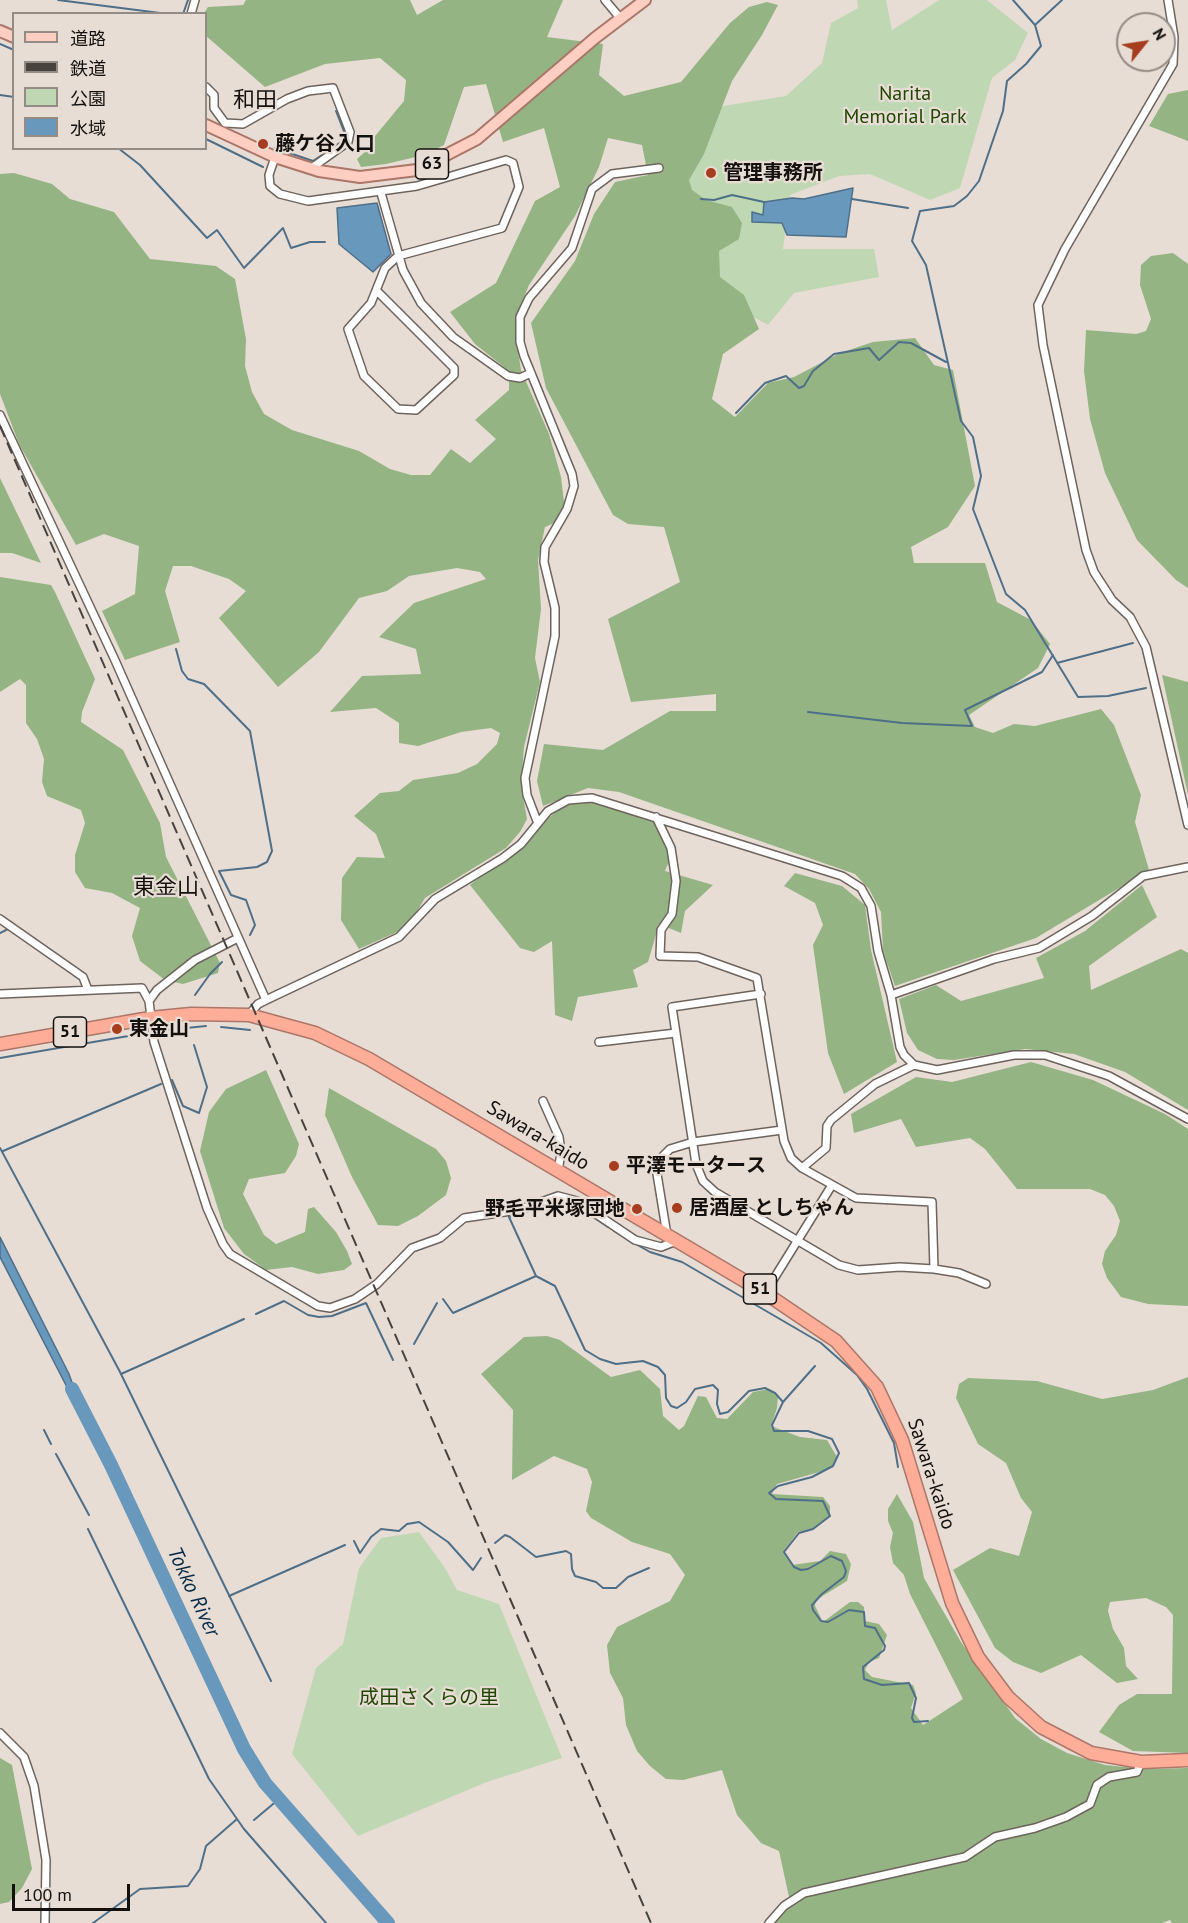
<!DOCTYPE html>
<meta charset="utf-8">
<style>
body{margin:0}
#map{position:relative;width:1188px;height:1923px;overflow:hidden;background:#e8ddd5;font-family:"PT Sans","Noto Sans JP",sans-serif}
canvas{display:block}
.legend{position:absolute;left:12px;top:12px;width:195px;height:138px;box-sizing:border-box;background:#e8ddd5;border:2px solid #938b85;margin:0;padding:8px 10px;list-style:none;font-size:18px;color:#13100d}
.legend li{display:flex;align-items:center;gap:12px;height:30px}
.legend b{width:30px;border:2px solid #938b85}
.north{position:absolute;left:1116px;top:12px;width:60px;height:60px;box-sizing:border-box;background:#e8ddd5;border:2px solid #938b85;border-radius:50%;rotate:60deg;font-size:16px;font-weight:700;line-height:24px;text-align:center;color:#13100d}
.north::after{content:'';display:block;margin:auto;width:21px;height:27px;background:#a53d1e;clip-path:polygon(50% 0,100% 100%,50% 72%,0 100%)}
.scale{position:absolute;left:12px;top:1884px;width:118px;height:27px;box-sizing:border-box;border:3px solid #13100d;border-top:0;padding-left:8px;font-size:18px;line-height:21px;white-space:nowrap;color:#13100d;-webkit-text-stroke:4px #e8ddd5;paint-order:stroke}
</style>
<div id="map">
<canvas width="1188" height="1923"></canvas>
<ul class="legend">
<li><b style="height:8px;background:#fecec2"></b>道路</li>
<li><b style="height:8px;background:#47423d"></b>鉄道</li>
<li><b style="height:16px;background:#bfd8b3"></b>公園</li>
<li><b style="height:16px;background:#6998bd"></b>水域</li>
</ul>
<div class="north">N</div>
<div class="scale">100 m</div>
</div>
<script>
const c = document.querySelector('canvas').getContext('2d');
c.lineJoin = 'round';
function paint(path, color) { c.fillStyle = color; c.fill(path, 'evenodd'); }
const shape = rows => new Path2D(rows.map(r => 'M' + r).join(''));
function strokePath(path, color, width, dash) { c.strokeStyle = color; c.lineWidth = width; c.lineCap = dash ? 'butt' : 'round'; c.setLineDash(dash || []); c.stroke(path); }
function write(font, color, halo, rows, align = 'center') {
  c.font = font + ' "PT Sans","Noto Sans JP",sans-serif'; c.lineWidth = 4.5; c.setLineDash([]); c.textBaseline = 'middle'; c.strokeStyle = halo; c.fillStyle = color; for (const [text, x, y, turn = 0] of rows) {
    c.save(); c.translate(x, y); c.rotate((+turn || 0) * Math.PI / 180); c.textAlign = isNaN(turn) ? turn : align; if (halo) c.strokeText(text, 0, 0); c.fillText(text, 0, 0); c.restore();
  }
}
const green = shape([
 [857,0,886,0,892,30,939,0,987,0,1028,33,1015,60,992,78,960,188,930,200,870,174,839,176,790,195,783,249,874,249,879,277,794,293,768,325,715,296,658,248,704,109,786,96,822,63,831,23,858,8],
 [419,1532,445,1568,457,1590,499,1604,562,1758,487,1782,358,1836,292,1754,316,1668,343,1644,359,1568,381,1538]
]);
const forest = shape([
 [246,0,410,0,417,15,443,0,563,0,547,37,603,44,599,75,624,96,681,82,730,23,749,7,767,2,778,5,762,35,732,81,704,154,689,180,692,190,706,200,732,207,742,223,739,239,719,251,720,277,744,295,759,329,723,354,712,399,735,417,768,383,794,377,840,353,873,342,915,338,934,365,953,370,975,486,948,527,911,547,914,563,985,563,997,602,1031,620,1050,644,1038,668,969,715,975,727,993,733,1014,724,1035,726,1101,709,1114,725,1141,795,1135,822,1149,870,1036,938,895,986,883,951,881,912,869,889,855,874,619,792,588,788,543,806,537,781,544,744,603,750,670,711,716,711,716,694,631,702,608,619,680,582,664,527,628,524,613,515,546,388,531,323,575,261,594,214,615,182,648,175,642,145,608,138,599,167,575,216,529,285,519,309,516,337,521,370,549,434,561,477,566,518,545,527,538,560,541,609,535,658,540,682,524,747,521,785,527,819,520,832,506,848,425,898,413,918,397,932,359,949,341,920,342,878,357,857,385,858,376,834,354,816,380,793,399,791,413,780,458,773,477,764,497,744,500,733,491,728,461,732,418,746,399,743,399,723,376,708,330,712,362,676,421,674,416,649,379,637,414,603,486,579,480,572,457,568,409,576,387,591,359,598,319,652,278,687,219,618,246,591,229,579,191,566,173,566,165,591,180,642,125,660,102,611,135,594,139,546,104,534,76,545,19,444,0,394,0,174,14,173,52,184,70,199,114,212,150,259,216,266,235,279,246,339,245,366,252,392,264,414,292,430,359,451,390,469,411,475,430,475,451,449,470,463,496,439,475,420,509,390,509,371,475,344,450,312,496,283,535,201,560,187,544,128,503,142,486,84,464,87,444,145,424,155,386,164,361,167,357,159,366,151,371,141,404,101,406,80,380,58,325,64,265,87,206,36,204,13,208,7,243,5],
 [1188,90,1188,141,1149,126,1168,94],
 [1173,253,1188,264,1188,588,1176,580,1137,540,1105,473,1090,419,1084,371,1086,330,1136,334,1146,331,1151,319,1140,285,1141,265,1151,256],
 [0,478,41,563,12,553,0,553],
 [0,577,51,585,55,592,95,679,82,712,81,722,123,750,160,823,166,857,220,963,218,973,183,984,165,980,140,961,132,936,140,908,112,893,85,888,75,872,75,855,85,823,81,810,47,796,42,782,44,759,37,739,26,723,26,685,20,679,0,692],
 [1162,675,1188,682,1188,795],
 [585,801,605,802,656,822,672,854,665,871,713,885,685,911,681,933,659,924,648,962,633,970,638,987,578,997,572,1021,555,1015,552,941,534,952,520,948,470,885,558,810,574,802],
 [795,873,842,886,865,905,871,950,897,1062,844,1094,828,1053,813,945,823,925,815,903,784,886],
 [1142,885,1157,917,1089,966,1091,990,1181,949,1188,953,1188,1110,1125,1072,1074,1054,1025,1049,954,1060,937,1059,918,1050,907,1033,899,999,936,985,961,1001,1044,978,1036,958,1085,931],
 [1031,1062,1093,1080,1165,1114,1188,1129,1188,1306,1148,1304,1121,1297,1107,1278,1102,1264,1105,1251,1116,1235,1120,1221,1114,1206,1105,1195,1090,1189,1017,1189,985,1149,970,1138,916,1147,901,1119,854,1133,851,1114,916,1077,952,1082],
 [266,1070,299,1144,296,1156,285,1173,249,1179,243,1194,264,1235,276,1244,305,1232,308,1209,314,1207,336,1232,347,1251,352,1264,344,1270,318,1274,292,1267,266,1270,244,1254,224,1228,200,1151,209,1112,226,1089],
 [329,1088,436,1149,446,1161,451,1178,446,1195,418,1216,398,1226,378,1225,352,1177,325,1115],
 [547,1336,560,1340,611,1377,640,1370,660,1389,663,1416,679,1430,684,1426,698,1396,706,1397,717,1418,727,1419,753,1392,769,1389,778,1397,777,1408,771,1426,800,1437,827,1440,837,1457,833,1465,823,1471,777,1484,772,1494,823,1497,830,1506,830,1516,814,1529,798,1532,784,1551,792,1565,820,1561,830,1551,846,1554,851,1564,847,1581,816,1600,815,1606,823,1622,850,1602,858,1602,864,1607,865,1621,879,1624,887,1635,879,1658,869,1662,865,1670,872,1677,913,1685,916,1693,911,1708,923,1725,963,1699,910,1594,904,1575,893,1563,890,1547,893,1533,888,1521,888,1509,897,1494,913,1522,924,1578,961,1642,1015,1718,1041,1739,1067,1753,1105,1765,1146,1769,1188,1768,1188,1923,1172,1923,1170,1920,1162,1923,774,1923,789,1897,779,1851,761,1843,737,1815,722,1770,683,1780,666,1779,650,1766,637,1751,626,1725,623,1698,610,1673,607,1645,617,1627,670,1601,685,1575,670,1554,632,1542,591,1518,586,1511,592,1482,587,1469,554,1456,512,1480,513,1410,481,1374,524,1337],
 [1188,1377,1188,1753,1133,1751,1099,1732,1119,1705,1137,1694,1172,1694,1173,1615,1166,1607,1146,1598,1110,1602,1108,1611,1113,1629,1124,1648,1126,1666,1138,1679,1117,1683,1081,1655,1041,1673,1013,1662,995,1648,953,1570,990,1548,1019,1556,1032,1512,1021,1498,1006,1463,978,1444,956,1398,959,1384,968,1378,1037,1381,1102,1399,1153,1390],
 [0,1758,12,1765,32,1869,22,1888,9,1902,0,1904]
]);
const water = shape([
 [853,188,846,237,787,235,782,223,752,222,752,212,763,215,764,202,792,198,804,199,853,188],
 [377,203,391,254,373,272,339,244,337,208,377,203],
 [0,1237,69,1374,80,1405,70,1393,0,1257,0,1237]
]);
const stream = shape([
 [58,0,168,14],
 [1013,0,1035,25],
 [1062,0,1035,25,1041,46,1026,64,1007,81,1003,111,979,181,967,196,954,206,920,211,912,241,926,265,961,421,973,437,981,476,973,509,1006,594,1025,610,1078,697,1108,696,1146,688],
 [183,14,188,0],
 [0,44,14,50],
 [0,95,14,97],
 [206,139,263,167],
 [118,148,140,165,207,238,217,230,244,268,283,228,291,248,310,242,325,242],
 [275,148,313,161,343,141,345,134,336,111],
 [701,199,714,200,732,195,764,202],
 [852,199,908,208],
 [736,413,765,383,786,376,799,388,804,386,813,371,834,354,869,348,879,360,899,342,911,343,946,362],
 [176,649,182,671,188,679,204,684,250,731,272,851,267,862,257,867,219,871,231,895,246,900,255,925,250,935],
 [1057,663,1133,643],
 [808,712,902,723,972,726,965,710,1042,672,1053,655],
 [0,933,8,929],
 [195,995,210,974,222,962],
 [221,1027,250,1030],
 [157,1031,206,1026],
 [0,1058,146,1033],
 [172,1080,183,1106,199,1113,207,1087,194,1045],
 [0,1148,119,1370,271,1681],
 [3,1151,161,1084],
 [614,1231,629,1240],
 [634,1243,650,1252,682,1262,821,1343,857,1375,867,1389,894,1443,898,1467],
 [536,1276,555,1286,585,1350,600,1359,616,1364,643,1361,658,1367,665,1375,666,1398,671,1406,677,1408,686,1402,695,1389,713,1385,718,1390,717,1404,720,1414,728,1412,749,1391,765,1388,775,1393,783,1402,772,1425,774,1431,808,1431,832,1439,839,1453,833,1466,812,1477,778,1486,769,1493,776,1499,823,1501,830,1516,813,1529,799,1533,784,1552,794,1567,801,1570,808,1569,831,1556,842,1561,846,1571,844,1577,822,1594,812,1605,813,1610,821,1621,828,1622,849,1610,864,1612,865,1626,875,1628,885,1646,884,1650,863,1667,864,1679,882,1685,909,1683,916,1698,912,1718,914,1722,928,1721],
 [443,1299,453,1313,536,1276,509,1217,562,1201,584,1211,608,1227],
 [256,1314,284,1301,308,1315,319,1317,332,1316,366,1303,393,1360],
 [414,1344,437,1303],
 [121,1374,244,1319],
 [783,1402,815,1366],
 [44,1430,51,1444],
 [56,1454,89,1515],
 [88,1529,209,1779,244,1829,326,1923],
 [354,1541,360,1553,371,1537,381,1529,399,1531,407,1524,419,1522,448,1542,473,1570,481,1558],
 [495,1543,505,1535,510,1537,536,1557,566,1551,571,1554,572,1569,575,1576,596,1582,603,1588,616,1588,628,1577,649,1568],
 [229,1596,345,1545],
 [254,1820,279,1799],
 [93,1923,140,1889,188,1886,200,1869,206,1846,237,1819]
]);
const river = shape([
 [72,1389,111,1465,244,1749,265,1783,388,1923]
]);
const street = shape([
 [605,0,621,19],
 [1168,0,1174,37,1173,64,1065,249,1038,305,1043,345,1086,550,1094,572,1112,600,1130,617,1146,647,1188,825],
 [191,14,195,0],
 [206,87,214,95,214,108,225,123,243,124,287,99,308,91,333,88,350,132,348,142,310,169],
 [275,157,269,175,270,186,280,194,308,201,417,186,506,160,513,163,519,187,502,228,398,256,385,268,371,303,348,329,364,376,398,409,416,410,454,375,454,368,377,291],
 [381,193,403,270,421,303,453,337,508,376,520,378,531,373],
 [0,415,114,658,266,1000],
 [656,817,671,848,676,881,672,914,661,930,660,956,698,957,757,978,784,1141,791,1158,802,1168,856,1198,932,1202,934,1269],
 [537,821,527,795,525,778,555,636,555,608,544,562,545,547,567,509,574,486,572,474,524,356,520,342,520,317,529,298,572,248,592,189,612,174,659,168],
 [0,919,83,977,88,990],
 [0,994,142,988,149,1001,154,1042,207,1208,223,1244,230,1254,318,1306,330,1308,355,1299,377,1284,412,1248,440,1238,464,1218,518,1210,558,1196,577,1201,635,1240,661,1247,676,1241],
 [761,994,672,1007,696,1164,703,1181,715,1192,839,1265,858,1270,900,1267,934,1269,959,1273,986,1284],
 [891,995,994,959,1039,948,1092,916,1143,876,1188,867],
 [149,1001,157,990,195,960,238,938],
 [249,1015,258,1004,266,1000,399,937,435,899,503,858,521,844,548,811,568,800,592,798,842,876,861,888,871,906,878,951,891,995,900,1047,904,1055,914,1065,937,1070,1014,1055,1045,1055,1109,1076,1188,1119],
 [599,1042,676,1033],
 [543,1101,559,1137,561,1153,558,1171],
 [802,1168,826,1148,827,1126,831,1120,875,1084,914,1065],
 [667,1235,657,1174,663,1156,670,1149,693,1142,782,1130],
 [765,1293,832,1185],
 [0,1733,24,1757,34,1786,46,1860,45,1923],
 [769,1923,784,1906,804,1893,965,1857,995,1837,1035,1828,1066,1817,1090,1804,1097,1785,1109,1777,1137,1772,1141,1762]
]);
const primary = shape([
 [0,31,14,37],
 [206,125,275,157,319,171,360,177,417,170,477,139,595,38,645,0]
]);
const highway = shape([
 [0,1044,150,1018,191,1014,249,1015,315,1033,369,1059,765,1293,836,1341,877,1387,902,1440,952,1603,978,1657,1008,1697,1041,1727,1091,1753,1141,1762,1188,1760]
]);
const rail = shape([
 [0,426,651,1923]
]);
const markers = [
 [263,144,6,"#a53d1e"],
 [711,173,6,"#a53d1e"],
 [117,1029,6,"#a53d1e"],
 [614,1166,6,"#a53d1e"],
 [677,1208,6,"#a53d1e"],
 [637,1209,6,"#a53d1e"]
];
const shields = [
 [432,164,33],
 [70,1032,33],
 [760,1289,33]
];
const shieldNames = [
 ["63",432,164],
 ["51",70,1032],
 ["51",760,1289]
];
const parkNames = [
 ["Narita",905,94],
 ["Memorial Park",905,117],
 ["成田さくらの里",429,1698]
];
const poiNames = [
 ["藤ケ谷入口",275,144],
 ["管理事務所",723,173],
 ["東金山",129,1029],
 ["平澤モータース",626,1166],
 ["居酒屋 としちゃん",689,1208],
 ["野毛平米塚団地",625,1209,"right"]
];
const streetNames = [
 ["Sawara-kaido",538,1136,31],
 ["Sawara-kaido",931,1474,72]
];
const waterNames = [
 ["Tokko River",193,1592,65]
];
const quarterNames = [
 ["和田",255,101],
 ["東金山",166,888]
];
paint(green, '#bfd8b3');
paint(forest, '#94b484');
paint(water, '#6998bd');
strokePath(water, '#4f6f88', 1.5);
strokePath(stream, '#4f6f88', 2);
strokePath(river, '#6998bd', 14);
strokePath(street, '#6e645e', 10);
strokePath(primary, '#ac7668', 14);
strokePath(highway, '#ac7668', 15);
strokePath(street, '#fff', 7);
strokePath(primary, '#fecec2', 10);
strokePath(highway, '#fead99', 12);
strokePath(rail, '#47423d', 2, [12, 6]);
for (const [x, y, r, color] of markers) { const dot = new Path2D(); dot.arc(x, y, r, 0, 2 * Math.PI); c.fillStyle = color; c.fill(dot); strokePath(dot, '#e8ddd5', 2); }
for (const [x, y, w] of shields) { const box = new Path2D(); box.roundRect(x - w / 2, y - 15, w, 30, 4.5); c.fillStyle = '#e8ddd5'; c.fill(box); strokePath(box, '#13100d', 1.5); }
write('bold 18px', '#13100d', null, shieldNames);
write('20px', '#1e4600', '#e8ddd5', parkNames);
write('bold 20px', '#13100d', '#e8ddd5', poiNames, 'left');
write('20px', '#13100d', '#e8ddd5', streetNames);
write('italic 21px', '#052c46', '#e8ddd5', waterNames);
write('22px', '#13100d', '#e8ddd5', quarterNames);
</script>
